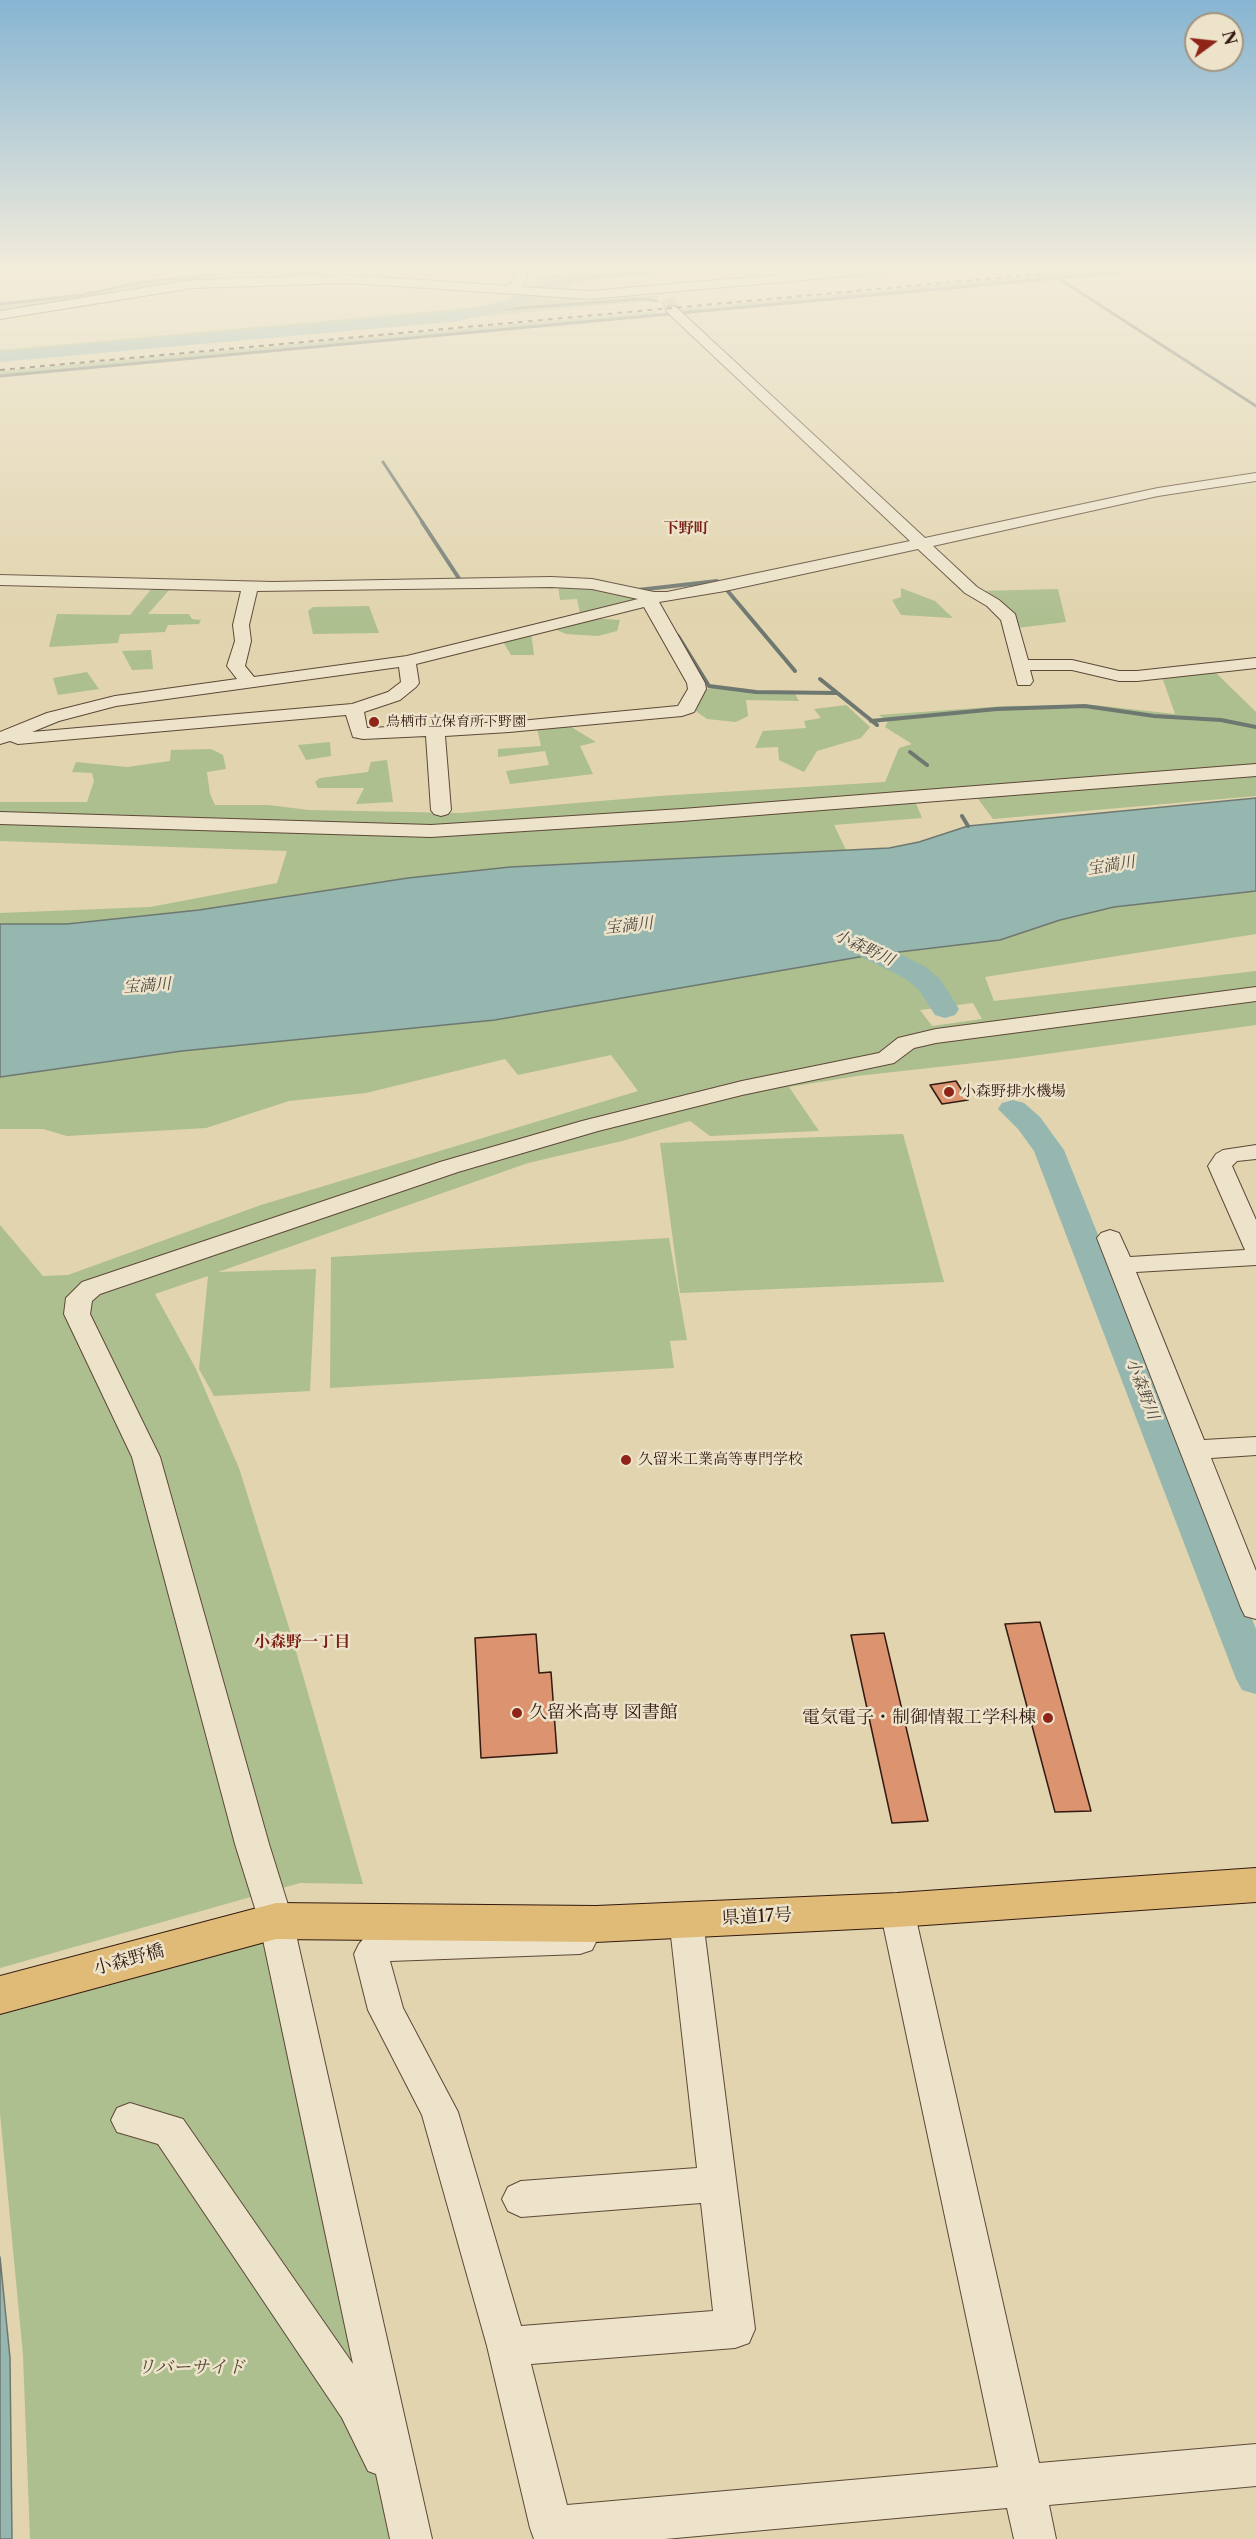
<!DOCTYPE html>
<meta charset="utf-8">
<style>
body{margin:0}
#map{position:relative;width:1256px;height:2539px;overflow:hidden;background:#e1d4ae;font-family:"Libre Caslon Text",serif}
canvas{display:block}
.north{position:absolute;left:1184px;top:12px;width:60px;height:60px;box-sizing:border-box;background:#ece3ca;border:2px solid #a29380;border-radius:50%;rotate:75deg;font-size:16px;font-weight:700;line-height:24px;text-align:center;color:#331a11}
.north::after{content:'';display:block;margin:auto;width:21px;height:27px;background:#8f2418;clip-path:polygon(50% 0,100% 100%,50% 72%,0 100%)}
</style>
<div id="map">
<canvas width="1256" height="2539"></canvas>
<div class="north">N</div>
</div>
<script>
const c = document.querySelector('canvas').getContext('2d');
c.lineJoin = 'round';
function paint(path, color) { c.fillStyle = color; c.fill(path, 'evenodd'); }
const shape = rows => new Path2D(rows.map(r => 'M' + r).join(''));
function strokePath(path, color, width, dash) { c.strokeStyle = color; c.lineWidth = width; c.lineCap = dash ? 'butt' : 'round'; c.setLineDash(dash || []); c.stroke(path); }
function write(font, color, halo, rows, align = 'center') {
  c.font = font + ' "Libre Caslon Text","Noto Serif JP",serif'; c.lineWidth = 5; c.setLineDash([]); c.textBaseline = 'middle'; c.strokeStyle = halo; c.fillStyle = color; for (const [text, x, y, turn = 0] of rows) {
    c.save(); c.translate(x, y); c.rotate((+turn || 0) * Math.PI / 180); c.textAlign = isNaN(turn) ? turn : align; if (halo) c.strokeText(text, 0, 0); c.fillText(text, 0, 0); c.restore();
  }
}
const green = shape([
 [340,267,348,267,303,278,188,283,0,314,0,305,87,296,143,283,228,275,301,275],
 [569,267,574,267,575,273,640,267,688,267,551,279,531,292,496,305,531,289,542,276,570,274],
 [1130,267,1163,267,681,312,678,309],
 [684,271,599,279,576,284,548,295,585,297,581,301,657,295,659,298,504,309,519,305,516,301,538,294,563,283,580,279],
 [628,301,641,302,0,361,0,359,479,316,492,312],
 [466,308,481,308,471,313,433,317,0,356,0,350],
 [656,311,657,313,654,314,0,375,0,371],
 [558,586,596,589,639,598,638,601,580,613,577,599,560,600],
 [152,588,171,588,148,614,189,614,192,619,201,620,199,624,168,625,165,632,120,634,118,643,49,647,57,614,130,615],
 [901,588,935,601,953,618,901,615,892,600,901,597],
 [1058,589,1066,622,1017,628,978,591],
 [369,606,379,633,313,634,308,611,313,607],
 [590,618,620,620,617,631,598,636,566,634,552,628],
 [531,632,534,655,511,655,502,640],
 [151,650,153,669,132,670,122,651],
 [1214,671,1256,712,1256,796,993,819,976,796,431,827,0,816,0,802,87,802,94,781,92,773,72,772,76,762,127,767,170,761,171,750,211,749,223,755,226,769,207,772,210,794,215,805,268,805,309,810,460,813,659,796,885,782,899,748,912,744,885,727,888,721,879,715,1005,706,1094,705,1175,714,1162,677],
 [87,672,99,689,58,695,53,678],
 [712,688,756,693,795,694,799,701,746,700,748,716,736,722,707,719,693,709,703,690],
 [846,705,870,727,861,738,817,751,804,772,779,760,778,747,755,748,763,731,806,728,804,721,821,718,814,709],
 [568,725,596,742,580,746,593,774,510,784,506,771,549,765,545,751,498,757,498,749,541,746,537,728],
 [330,742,331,756,306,760,298,745],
 [387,760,393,802,356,804,364,788,318,788,315,782,320,778,368,772,371,762],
 [915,801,922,818,834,825,846,850,510,867,408,878,199,910,66,924,0,924,0,913,150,907,277,883,287,851,0,841,0,824,435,834,558,829],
 [1256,891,1256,934,985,977,994,1001,1256,971,1256,1025,1010,1059,857,1076,789,1087,819,1131,710,1136,690,1121,622,1141,528,1163,218,1272,316,1269,310,1391,214,1396,199,1369,208,1276,155,1294,195,1367,239,1468,291,1634,363,1884,300,1883,0,1968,0,1225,43,1276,68,1275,261,1205,638,1091,611,1055,518,1075,505,1059,366,1093,289,1101,206,1128,67,1136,43,1129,0,1129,0,1077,182,1051,495,1020,865,956,1000,940,1060,920,1114,907],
 [973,1003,982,1019,932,1026,920,1010],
 [903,1134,944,1282,680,1293,660,1143],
 [669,1238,687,1340,670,1341,674,1368,330,1388,331,1257],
 [266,1942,397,2539,30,2539,23,2355,0,2113,0,2015]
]);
const water = shape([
 [1256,798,1256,891,1114,907,1060,920,1000,940,865,956,495,1020,182,1051,0,1077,0,924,67,924,199,910,408,878,510,867,889,848,919,842,968,826,1256,798],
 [0,2257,10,2358,12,2539,0,2539,0,2257]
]);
const streamFar1 = shape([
 [230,273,303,273,336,267],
 [1059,278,1177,267],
 [550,284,579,278,715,267],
 [0,304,83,295,142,282,218,274],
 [493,310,644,299,657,301],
 [0,376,1058,278,1256,406],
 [383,462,423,523]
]);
const stream = shape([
 [422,522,460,580,463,580],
 [726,589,795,671],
 [638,590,717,581],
 [678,636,709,686,756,692,837,693],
 [820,679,877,725],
 [871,721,997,709,1085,706,1154,716,1221,720,1256,727],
 [910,752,927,765],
 [962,816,968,826]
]);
const river = shape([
 [550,279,556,281,558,284,556,287,514,308,460,321,0,362,0,352,460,311,503,301,550,279],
 [839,927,849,929,926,967,940,979,959,1009,955,1015,945,1018,935,1015,919,990,906,979,829,941,825,935,829,929,839,927],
 [1013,1100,1024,1103,1040,1117,1064,1150,1256,1629,1256,1694,1242,1690,1236,1679,1034,1151,1018,1129,998,1109,1002,1103,1013,1100]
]);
const building = shape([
 [956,1081,968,1100,942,1104,930,1085,956,1081],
 [1040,1622,1091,1811,1055,1812,1005,1624,1040,1622],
 [884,1633,928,1821,892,1823,851,1635,884,1633],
 [536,1634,539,1673,551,1672,557,1753,481,1758,475,1638,536,1634]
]);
const minorTunnel = shape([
 [667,299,672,310]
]);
const minor = shape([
 [515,267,527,267,527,279,521,287,590,291,869,267,911,267,905,271,590,299,350,283,193,288,0,319,0,311,193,280,350,275,508,286,515,278,515,267],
 [672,306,676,307,925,538,1158,488,1256,473,1256,481,1158,496,933,546,977,587,999,600,1015,614,1028,660,1072,660,1119,671,1137,671,1256,658,1256,668,1137,681,1119,681,1072,670,1030,670,1033,681,1030,685,1018,685,1001,620,987,606,965,593,918,549,725,591,659,602,705,683,706,689,694,712,682,716,509,732,445,736,451,810,448,814,441,816,434,814,431,810,426,736,363,739,353,737,346,715,18,744,10,741,0,744,0,732,47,713,115,696,237,679,227,666,235,641,233,625,241,591,0,585,0,575,273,582,551,577,592,579,654,592,667,592,910,541,668,313,666,310,668,307,672,306],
 [551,587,592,589,638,599,407,656,254,677,245,666,251,641,249,625,257,591,551,587],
 [644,607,687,683,688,689,678,706,509,722,367,728,364,712,400,700,416,687,419,683,416,664,644,607],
 [399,667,401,682,388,692,352,704,32,732,59,721,116,706,399,667],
 [1256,764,1256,776,682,821,431,837,0,824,0,812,431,825,682,809,1256,764],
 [1256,987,1256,1001,936,1043,914,1048,894,1063,742,1095,598,1131,458,1172,100,1294,92,1301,90,1314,160,1457,269,1844,293,1921,432,2539,390,2539,376,2474,368,2471,342,2418,158,2144,117,2132,111,2120,117,2108,130,2103,183,2119,353,2364,259,1921,235,1844,132,1457,64,1314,66,1298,82,1282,440,1162,582,1121,742,1081,879,1053,898,1038,936,1029,1256,987],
 [1256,1145,1256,1159,1237,1161,1232,1166,1256,1220,1256,1265,1136,1272,1204,1440,1256,1437,1256,1455,1211,1458,1256,1571,1256,1619,1245,1616,1241,1608,1097,1238,1101,1233,1110,1230,1119,1233,1130,1257,1245,1250,1208,1166,1216,1154,1223,1150,1256,1145],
 [897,1896,909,1900,914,1910,1039,2463,1256,2444,1256,2486,1049,2505,1056,2539,1014,2539,1007,2508,665,2539,534,2539,530,2528,487,2346,422,2115,368,2010,354,1954,359,1944,365,1937,377,1932,580,1926,592,1930,597,1940,592,1950,580,1954,390,1961,403,2008,458,2112,521,2326,713,2311,701,2203,521,2217,508,2211,502,2199,508,2187,521,2181,697,2168,671,1936,676,1926,688,1922,700,1926,705,1936,755,2329,749,2343,735,2348,531,2364,567,2505,998,2467,880,1910,885,1900,897,1896]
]);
const major = shape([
 [1256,1868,1256,1902,897,1927,596,1942,276,1939,0,2014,0,1976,276,1903,596,1906,897,1893,1256,1868]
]);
const rail = shape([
 [0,370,1116,267]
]);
const markers = [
 [374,722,6,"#8f2418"],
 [949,1092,6,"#8f2418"],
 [626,1460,6,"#8f2418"],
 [517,1713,6,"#8f2418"],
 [1048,1718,6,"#8f2418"]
];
const farPoinames = [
 ["鳥栖市立保育所下野園",386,722]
];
const farQuarternames = [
 ["下野町",686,529]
];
const poiNames = [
 ["小森野排水機場",961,1092],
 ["久留米工業高等専門学校",638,1460]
];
const waterNames = [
 ["宝満川",1111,866,-9],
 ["宝満川",629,926,-6],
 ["小森野川",864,948,25],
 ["宝満川",147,986,-4],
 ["小森野川",1142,1389,69]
];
const neighbourhoodNames = [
 ["小森野一丁目",302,1642]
];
const nearPoinames = [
 ["久留米高専 図書館",529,1713],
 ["電気電子・制御情報工学科棟",1036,1718,"right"]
];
const nearStreetnames = [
 ["県道17号",757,1917,-3],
 ["小森野橋",129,1960,-15]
];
const nearParknames = [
 ["リバーサイド",191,2368]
];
paint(green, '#adbe8f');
paint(water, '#95b7b0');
strokePath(water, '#6e7870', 1.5);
strokePath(streamFar1, '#6e7870', 3);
strokePath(stream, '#6e7870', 4);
paint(river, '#95b7b0');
paint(building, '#db9370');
strokePath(building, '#331a11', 1.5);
strokePath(minorTunnel, '#beaf8f', 14, [14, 7]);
strokePath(minor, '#5e4838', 2);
strokePath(major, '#331a11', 2);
paint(minor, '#ece3ca');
paint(major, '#e0ba77');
strokePath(rail, '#331a11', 2, [5, 5]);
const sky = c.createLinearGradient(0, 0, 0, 622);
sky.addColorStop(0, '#87b5d2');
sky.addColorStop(0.43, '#f2ecdb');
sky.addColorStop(1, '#f2ecdb00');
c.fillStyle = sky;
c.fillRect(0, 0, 1256, 622);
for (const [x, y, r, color] of markers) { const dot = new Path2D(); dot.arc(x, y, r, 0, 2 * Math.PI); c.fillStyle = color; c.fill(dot); strokePath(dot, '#ece3ca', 2); }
write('14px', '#331a11', '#ece3ca', farPoinames, 'left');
write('bold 15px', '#7a1f14', '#ece3ca', farQuarternames);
write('15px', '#331a11', '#ece3ca', poiNames, 'left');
write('italic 16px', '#504941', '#ece3ca', waterNames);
write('bold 16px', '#7a1f14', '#ece3ca', neighbourhoodNames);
write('18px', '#331a11', '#ece3ca', nearPoinames, 'left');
write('18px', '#331a11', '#ece3ca', nearStreetnames);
write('italic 18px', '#584b37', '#ece3ca', nearParknames);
</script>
